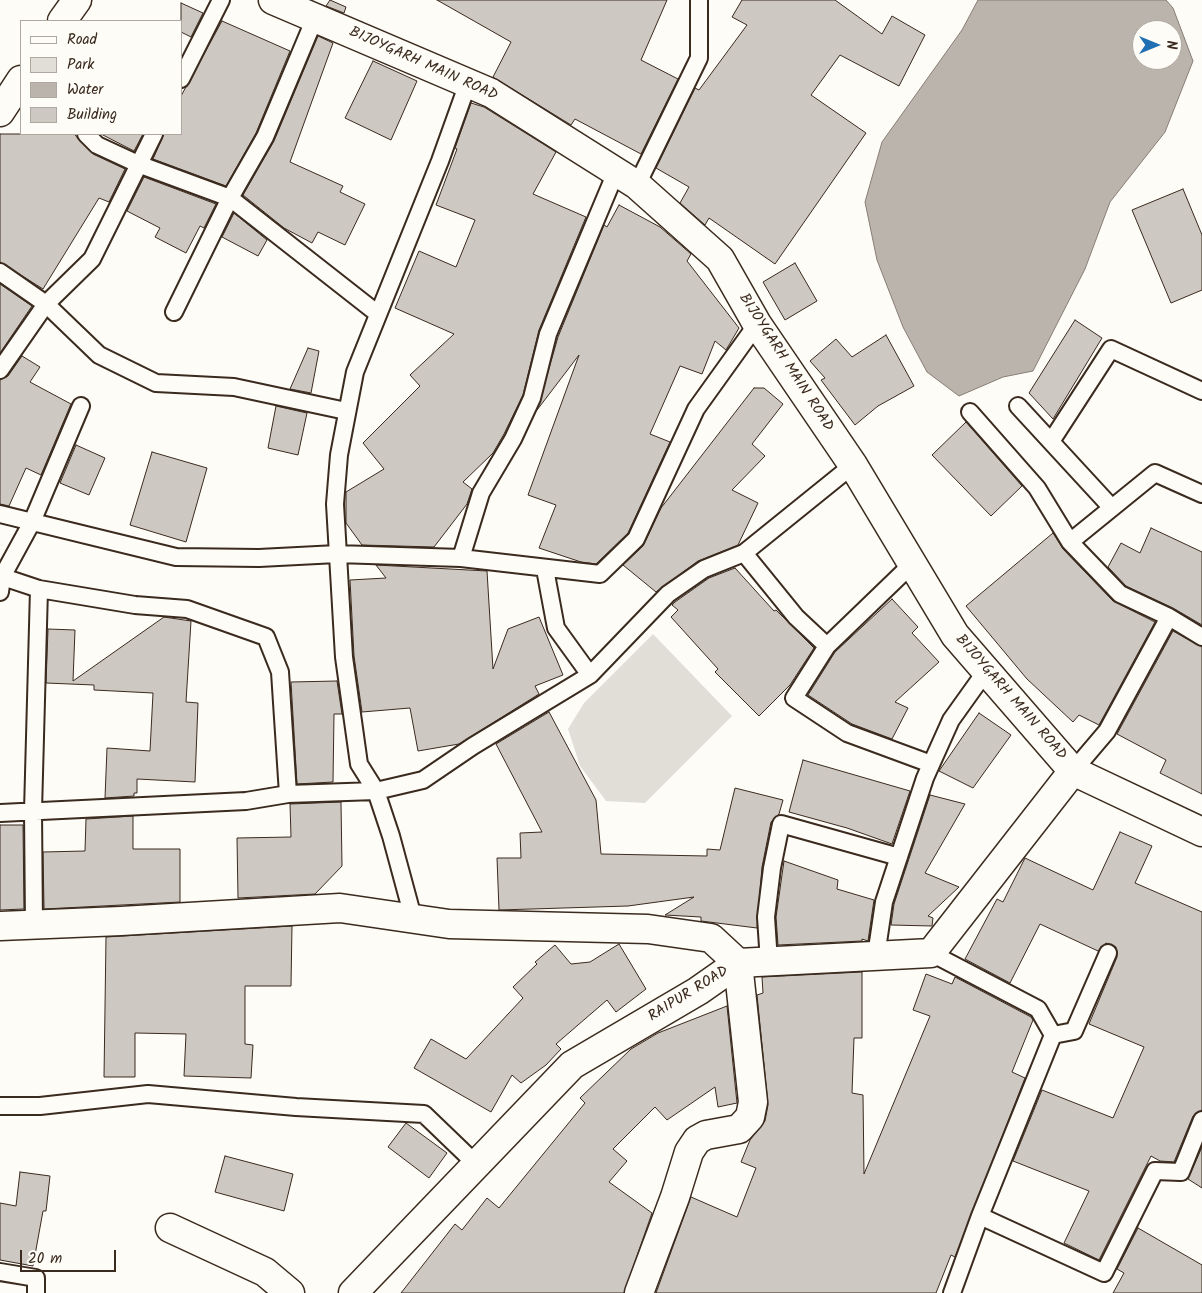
<!DOCTYPE html>
<style>
body{margin:0}
#map{position:relative;width:1202px;height:1293px;overflow:hidden;background:#fdfcf7;font-family:Kalam,sans-serif}
canvas{display:block}
.legend{position:absolute;left:20px;top:20px;width:162px;height:115px;box-sizing:border-box;background:#fdfcf7;border:1px solid #afa8a0;margin:0;padding:6px 9px;list-style:none;font-size:15px;color:#3b2a1e}
.legend li{display:flex;align-items:center;gap:10px;height:25px}
.legend b{width:25px;border:1px solid #afa8a0}
.north{position:absolute;left:1132px;top:20px;width:50px;height:50px;box-sizing:border-box;background:#fdfcf7;border:1px solid #afa8a0;border-radius:50%;rotate:90deg;font-size:14px;font-weight:700;line-height:20px;text-align:center;color:#3b2a1e}
.north::after{content:'';display:block;margin:auto;width:18px;height:22px;background:#1f6fb2;clip-path:polygon(50% 0,100% 100%,50% 72%,0 100%)}
.scale{position:absolute;left:20px;top:1250px;width:96px;height:22px;box-sizing:border-box;border:2px solid #3b2a1e;border-top:0;padding-left:6px;font-size:15px;line-height:18px;white-space:nowrap;color:#3b2a1e;-webkit-text-stroke:4px #fdfcf7;paint-order:stroke}
</style>
<div id="map">
<canvas width="1202" height="1293"></canvas>
<ul class="legend">
<li><b style="height:6px;background:#fdfcf7"></b>Road</li>
<li><b style="height:14px;background:#e1ded7"></b>Park</li>
<li><b style="height:14px;background:#bbb4ad"></b>Water</li>
<li><b style="height:14px;background:#cdc8c2"></b>Building</li>
</ul>
<div class="north">N</div>
<div class="scale">20 m</div>
</div>
<script>
const c = document.querySelector('canvas').getContext('2d');
c.lineJoin = 'round';
function paint(path, color) { c.fillStyle = color; c.fill(path, 'evenodd'); }
const shape = rows => new Path2D(rows.map(r => 'M' + r).join(''));
function strokePath(path, color, width, dash) { c.strokeStyle = color; c.lineWidth = width; c.lineCap = dash ? 'butt' : 'round'; c.setLineDash(dash || []); c.stroke(path); }
function write(font, color, halo, rows, align = 'center') {
  c.font = font + ' Kalam,sans-serif'; c.lineWidth = 4.5; c.setLineDash([]); c.textBaseline = 'middle'; c.strokeStyle = halo; c.fillStyle = color; for (const [text, x, y, turn = 0] of rows) {
    c.save(); c.translate(x, y); c.rotate((+turn || 0) * Math.PI / 180); c.textAlign = isNaN(turn) ? turn : align; if (halo) c.strokeText(text, 0, 0); c.fillText(text, 0, 0); c.restore();
  }
}
const green = shape([
 [653,634,732,716,645,803,606,801,580,766,568,729,584,703]
]);
const water = shape([
 [978,0,1166,0,1173,8,1193,61,1165,132,1110,202,1085,269,1033,371,1003,377,959,396,927,372,903,327,877,260,865,202,882,142,962,30,978,0],
 [1142,30,1172,30,1172,60,1142,60,1142,30]
]);
const building = shape([
 [330,0,346,7,344,13,326,6,330,0],
 [437,0,667,0,641,60,678,79,641,154,575,119,571,125,493,77,511,42,437,0],
 [742,0,835,0,882,34,892,16,925,35,899,86,840,55,811,95,866,133,775,264,709,218,705,225,680,203,689,187,656,168,695,88,699,90,747,25,732,17,742,0],
 [181,3,203,13,191,37,181,32,181,3],
 [222,21,290,51,256,133,226,186,153,159,164,134,181,134,181,96,222,21],
 [318,36,333,43,290,162,343,186,340,192,365,204,345,245,318,232,312,243,284,228,243,195,274,141,318,36],
 [373,61,417,81,391,140,345,118,373,61],
 [471,103,484,107,556,152,533,194,586,217,539,330,523,395,504,434,493,453,463,482,472,489,467,504,434,547,362,545,346,523,346,492,384,469,363,443,420,386,410,375,454,334,395,308,419,251,456,267,475,220,436,205,457,149,455,148,471,103],
 [0,134,74,134,93,154,125,169,109,202,99,198,43,289,0,262,0,134],
 [101,134,143,134,134,151,101,134],
 [144,177,216,204,204,228,200,226,186,253,155,237,160,228,127,211,144,177],
 [1183,189,1202,235,1202,290,1171,303,1132,210,1183,189],
 [619,205,660,227,691,254,687,261,739,328,726,350,715,341,702,374,680,366,650,434,670,442,628,533,596,564,581,562,539,548,556,505,528,495,579,355,537,410,558,337,604,225,607,227,619,205],
 [234,213,267,240,258,256,222,237,234,213],
 [795,263,817,301,785,320,763,282,795,263],
 [0,284,32,306,0,353,0,284],
 [1075,320,1102,338,1053,419,1029,393,1075,320],
 [886,335,914,386,878,406,855,425,821,380,825,378,810,361,836,339,852,357,886,335],
 [308,348,319,351,311,393,290,389,308,348],
 [22,356,40,367,30,382,71,404,41,475,26,468,9,506,0,504,0,380,8,376,22,356],
 [754,388,764,388,783,404,752,444,765,456,732,490,758,503,738,545,698,561,656,592,623,565,643,546,661,508,754,388],
 [276,406,307,413,298,455,268,448,276,406],
 [966,422,1022,486,991,516,932,455,966,422],
 [76,445,105,458,89,495,60,483,76,445],
 [152,452,207,468,186,542,130,525,152,452],
 [1151,528,1202,552,1202,625,1173,608,1126,586,1108,567,1121,543,1140,553,1151,528],
 [1053,533,1063,549,1113,601,1155,622,1099,725,1079,715,1073,722,1027,679,966,606,1053,533],
 [376,565,487,571,493,669,508,629,539,617,563,675,535,686,539,694,459,744,418,751,410,708,362,712,354,656,350,580,386,578,376,565],
 [735,568,774,611,776,610,814,648,790,685,759,716,715,672,718,669,671,617,678,610,672,605,675,602,709,578,735,568],
 [892,599,918,627,912,633,939,662,895,702,908,708,892,739,852,724,808,695,835,652,892,599],
 [164,617,191,621,186,702,198,703,195,782,137,779,137,793,134,793,134,796,105,798,107,748,150,751,153,693,94,690,94,685,46,683,48,629,75,630,73,681,164,617],
 [1173,631,1202,647,1202,794,1160,773,1166,760,1117,734,1173,631],
 [337,681,342,714,334,714,333,782,297,784,291,682,337,681],
 [549,712,596,800,601,854,707,856,707,849,720,850,735,788,783,800,779,814,771,822,762,867,757,928,701,921,701,917,665,915,694,897,628,906,499,910,497,858,521,858,520,833,542,832,496,744,549,712],
 [979,713,1011,735,973,788,939,771,979,713],
 [803,760,910,791,892,844,847,828,789,812,803,760],
 [930,795,965,804,925,873,959,887,928,916,933,918,932,926,891,925,894,904,930,795],
 [341,802,342,866,315,894,238,898,237,838,291,837,290,804,341,802],
 [133,816,133,849,180,849,180,902,44,909,43,852,85,851,86,819,133,816],
 [0,825,23,825,24,909,0,910,0,825],
 [1120,832,1152,846,1135,883,1202,912,1202,1110,1193,1116,1174,1162,1160,1161,1151,1156,1099,1260,1064,1243,1089,1191,1013,1161,1042,1090,1113,1118,1144,1047,1089,1024,1117,957,1116,947,1106,943,1098,951,1040,924,1010,983,965,959,997,899,1003,902,1025,858,1093,890,1120,832],
 [784,861,838,880,837,889,874,900,868,941,862,939,862,941,778,945,776,917,784,861],
 [292,926,291,986,245,986,245,1044,253,1045,251,1078,184,1076,186,1034,135,1033,135,1077,104,1077,106,937,292,926],
 [619,944,646,989,616,1012,607,1000,556,1044,561,1049,546,1065,521,1083,512,1075,491,1112,414,1068,431,1039,466,1059,523,998,513,987,537,964,535,962,555,945,571,964,590,962,619,944],
 [862,972,862,1038,854,1038,852,1093,863,1095,864,1174,930,1016,913,1010,926,974,952,984,955,977,1031,1017,1033,1020,1012,1072,1025,1078,955,1257,951,1255,936,1293,656,1293,691,1197,737,1217,756,1168,741,1162,750,1140,765,1121,768,1105,757,995,763,993,762,977,862,972],
 [727,1006,737,1103,718,1107,715,1087,667,1120,655,1107,613,1149,627,1161,609,1182,652,1213,624,1293,401,1293,455,1224,462,1230,487,1198,499,1208,585,1103,580,1098,631,1049,658,1033,727,1006],
 [406,1123,447,1153,429,1178,388,1147,406,1123],
 [1202,1147,1202,1188,1188,1179,1202,1147],
 [225,1156,293,1174,284,1211,215,1192,225,1156],
 [20,1172,50,1176,46,1211,43,1211,33,1266,0,1260,0,1203,16,1206,20,1172],
 [1138,1228,1202,1265,1202,1293,1113,1293,1124,1273,1117,1269,1138,1228]
]);
const service = shape([
 [181,79,221,0],
 [86,134,97,145,138,164,230,198,378,314],
 [637,185,699,58,699,0],
 [0,272,46,304,99,355,156,383,234,387,346,411],
 [174,312,230,198,265,137,315,18],
 [0,370,46,304,92,259,154,134],
 [1018,406,1112,508],
 [970,412,1037,488,1070,542,1120,594,1169,617,1202,637],
 [1052,440,1111,349,1202,391],
 [0,514,176,557,259,558,337,554,461,558,481,493,513,439,532,398,548,334,616,172],
 [1070,542,1155,473,1202,494],
 [744,553,796,617,827,646],
 [461,558,600,574,636,539,696,409,757,324],
 [911,565,827,646,794,698,847,733,931,764],
 [545,569,556,628,590,675],
 [0,576,39,589,135,605,187,609,266,637,280,672,288,794],
 [0,592,2,577,32,522,81,406],
 [1073,771,1107,731,1169,617],
 [0,813,246,801,288,794,376,791,423,780,473,746,590,675,668,594,704,569,744,553,853,465],
 [414,921,391,836,376,791,359,764,344,657,335,504,339,455,355,372,440,161,468,83],
 [34,925,33,811,39,589],
 [931,953,1038,1009,1053,1035,980,1216,952,1293],
 [876,956,884,902,925,778,951,720,986,671],
 [769,962,766,917,772,868,781,824,899,857],
 [1053,1035,1074,1031,1108,953],
 [0,1106,40,1106,148,1094,296,1107,424,1114,477,1165],
 [980,1216,1104,1273,1155,1171,1181,1172,1202,1120],
 [0,1272,36,1278,36,1293]
]);
const minor = shape([
 [62,21,77,0],
 [0,112,21,80],
 [0,926,121,921,340,908,449,924,648,929,711,938,738,963,753,1102,750,1117,739,1129,706,1135,697,1140,689,1152,675,1197,639,1293],
 [170,1228,265,1272,290,1293]
]);
const tertiary = shape([
 [273,0,491,93,637,185,720,259,757,324,853,465,955,635,1073,771,1202,832],
 [353,1293,572,1065,698,991,738,963,931,953,1073,771]
]);
const streetNames = [
 ["BIJOYGARH MAIN ROAD",423,65,24],
 ["BIJOYGARH MAIN ROAD",785,363,57],
 ["BIJOYGARH MAIN ROAD",1010,698,49],
 ["RAIPUR ROAD",689,995,-32]
];
paint(green, '#e1ded7');
paint(water, '#bbb4ad');
strokePath(water, '#887d74', 1);
paint(building, '#cdc8c2');
strokePath(building, '#3b2a1e', 1);
strokePath(service, '#3b2a1e', 20);
strokePath(minor, '#3b2a1e', 31);
strokePath(tertiary, '#3b2a1e', 31);
strokePath(service, '#fdfcf7', 16);
strokePath(minor, '#fdfcf7', 28);
strokePath(tertiary, '#fdfcf7', 28);
write('15px', '#3b2a1e', '#fdfcf7', streetNames);
</script>
